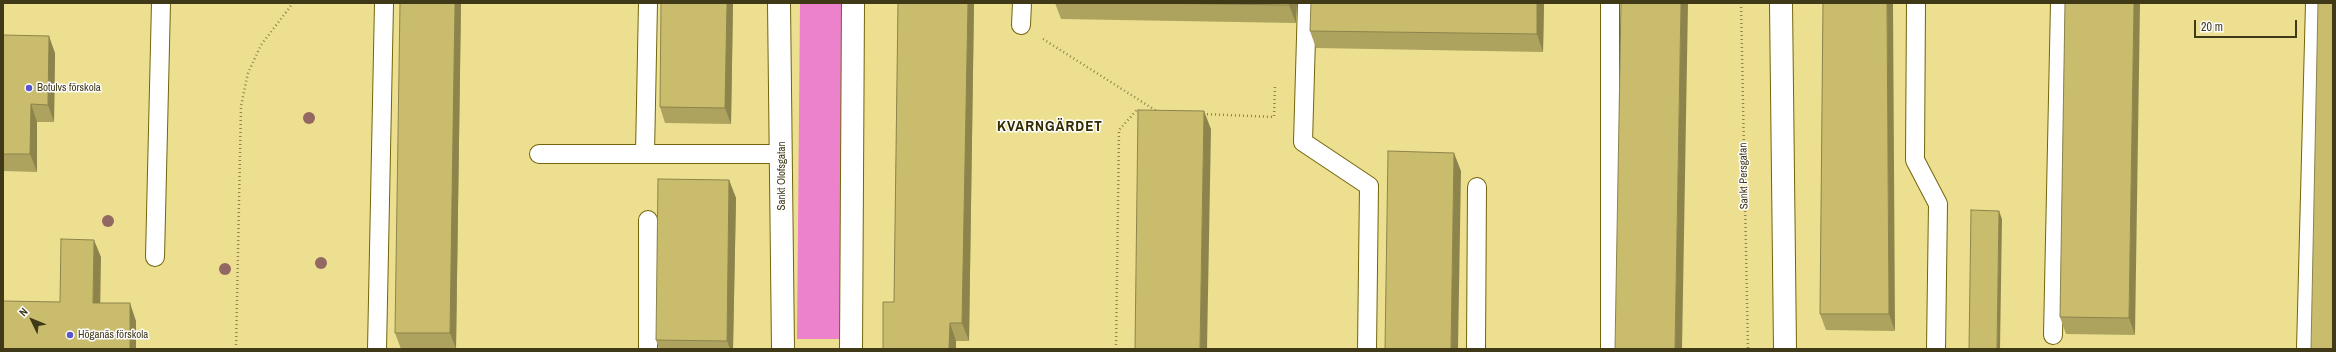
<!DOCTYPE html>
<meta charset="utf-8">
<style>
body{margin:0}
#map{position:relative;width:2336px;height:352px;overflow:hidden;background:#eddf90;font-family:"Archivo Narrow",sans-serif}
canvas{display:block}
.frame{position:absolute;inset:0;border:4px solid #3f3918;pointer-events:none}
.north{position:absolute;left:12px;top:300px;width:40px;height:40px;-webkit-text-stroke:3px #fefefe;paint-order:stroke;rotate:313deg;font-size:11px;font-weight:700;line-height:16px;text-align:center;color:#3f3918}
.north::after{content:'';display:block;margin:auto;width:14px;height:18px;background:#3f3918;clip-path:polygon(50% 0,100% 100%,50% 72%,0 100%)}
.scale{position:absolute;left:2194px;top:20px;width:103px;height:18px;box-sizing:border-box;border:2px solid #3f3918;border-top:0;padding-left:5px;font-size:12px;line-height:14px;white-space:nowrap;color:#3f3918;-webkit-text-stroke:3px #fefefe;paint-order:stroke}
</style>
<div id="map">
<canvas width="2336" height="352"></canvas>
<div class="frame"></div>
<div class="north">N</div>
<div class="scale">20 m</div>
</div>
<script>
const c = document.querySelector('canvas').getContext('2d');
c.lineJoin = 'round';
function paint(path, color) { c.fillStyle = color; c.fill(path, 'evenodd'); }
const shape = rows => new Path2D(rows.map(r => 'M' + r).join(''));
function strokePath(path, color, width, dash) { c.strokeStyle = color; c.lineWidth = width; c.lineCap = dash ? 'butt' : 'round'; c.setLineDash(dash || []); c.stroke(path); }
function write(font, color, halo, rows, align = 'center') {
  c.font = font + ' "Archivo Narrow",sans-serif'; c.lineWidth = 3; c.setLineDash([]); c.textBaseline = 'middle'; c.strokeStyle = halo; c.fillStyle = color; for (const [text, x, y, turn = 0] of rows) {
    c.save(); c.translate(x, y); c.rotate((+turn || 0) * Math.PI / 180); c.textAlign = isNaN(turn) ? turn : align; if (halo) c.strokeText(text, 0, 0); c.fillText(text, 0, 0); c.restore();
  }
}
const green = shape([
 [800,3,845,3,840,339,797,339]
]);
const path = shape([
 [1741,3,1748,349],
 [1043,39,1158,112],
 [1203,114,1274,117,1275,85],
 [236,349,241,106,248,73,261,45,293,3],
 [1116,349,1119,130,1136,111,1142,111]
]);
const service = shape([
 [1307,3,1303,142,1369,186,1367,349],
 [1610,3,1610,349],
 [1916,3,1915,160,1938,204,1936,349],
 [1021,25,1022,3],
 [645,153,648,3],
 [539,154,782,154],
 [155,257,161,3],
 [2053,335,2060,3],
 [377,349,384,3],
 [648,349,648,220],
 [1476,349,1477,187],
 [2306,349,2315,3]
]);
const minor = shape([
 [779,3,783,349],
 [1781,3,1785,349],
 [851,349,853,3]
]);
const trees = [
 [309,118],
 [108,221],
 [321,263],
 [225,269]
];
const wall = shape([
 [461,3,456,349,401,349,395,333],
 [733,3,731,124,665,123,660,107],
 [898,3,974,3,969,341,956,341,956,349,883,349,894,302],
 [1055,3,1297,3,1296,23,1061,19],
 [1311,3,1544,3,1543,52,1316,48,1310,31],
 [1823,3,1895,331,1826,330,1820,314],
 [2065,3,2135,335,2066,334,2060,317],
 [3,35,55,53,54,122,37,122,37,172,3,171],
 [729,180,736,198,733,349,659,349,656,340]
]);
const shadedWall = shape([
 [455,3,461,3,456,349,450,333],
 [727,3,733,3,731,124,725,108],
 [968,3,974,3,969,341,962,323],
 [1290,3,1297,3,1296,23,1289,5],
 [1537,3,1544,3,1543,52,1537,34],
 [1681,3,1688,3,1682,349,1675,349],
 [1887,3,1893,3,1895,331,1889,314],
 [2134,3,2140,3,2135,335,2129,318],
 [49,36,55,53,54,122,48,105],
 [31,104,37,122,37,172,30,154],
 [1204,111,1211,129,1207,349,1200,349],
 [1454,153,1461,171,1458,349,1451,349],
 [729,180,736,198,733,349,730,349,727,341],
 [1999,211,2002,219,2000,349,1997,349],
 [94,240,101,257,100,320,93,303],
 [130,303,136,321,136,349,130,349],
 [950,323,956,341,956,349,949,349]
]);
const building = shape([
 [400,3,455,3,450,333,395,333,400,3],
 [661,3,727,3,725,108,660,107,661,3],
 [898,3,968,3,962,323,950,323,949,349,883,349,883,302,894,302,898,3],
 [1144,3,1290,3,1289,5,1144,3],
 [1311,3,1537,3,1537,34,1310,31,1311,3],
 [1621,3,1681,3,1675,349,1615,349,1621,3],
 [1823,3,1887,3,1889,314,1820,314,1823,3],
 [2065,3,2134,3,2129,318,2060,317,2065,3],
 [2318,3,2333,3,2333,349,2311,349,2318,3],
 [3,35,49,36,48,105,31,104,30,154,3,154,3,35],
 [1138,110,1204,111,1200,349,1135,349,1138,110],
 [1388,151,1454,153,1451,349,1385,349,1388,151],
 [658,179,729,180,727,341,656,340,658,179],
 [1971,210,1999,211,1997,349,1969,349,1971,210],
 [61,239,94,240,93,303,130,303,130,349,3,349,3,301,60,302,61,239]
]);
const markers = [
 [29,88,4,"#5a55cd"],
 [70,335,4,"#5a55cd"]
];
const poiNames = [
 ["Botulvs förskola",37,88],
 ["Höganäs förskola",78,335]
];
const streetNames = [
 ["Sankt Olofsgatan",782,176,-90],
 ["Sankt Persgatan",1744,176,-91]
];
const districtNames = [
 ["KVARNGÄRDET",1050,127]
];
paint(green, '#ec82cc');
strokePath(service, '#73650c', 20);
strokePath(minor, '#73650c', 24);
strokePath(path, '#8e844e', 2.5, [1, 3]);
strokePath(service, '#fff', 18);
strokePath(minor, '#fff', 22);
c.fillStyle = '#946862';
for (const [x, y] of trees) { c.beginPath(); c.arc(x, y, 6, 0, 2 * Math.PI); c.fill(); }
paint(wall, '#ada25e');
paint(shadedWall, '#8d844c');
paint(building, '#c9bc6d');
strokePath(building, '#8d844c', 1);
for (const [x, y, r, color] of markers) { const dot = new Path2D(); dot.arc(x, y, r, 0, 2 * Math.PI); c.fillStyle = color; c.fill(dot); strokePath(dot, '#fefefe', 1.5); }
write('11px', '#3f3918', '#fefefe', poiNames, 'left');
write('11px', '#3f3918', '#fefefe', streetNames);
c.letterSpacing = '1px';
write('bold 15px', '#332c00', '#fefefe', districtNames);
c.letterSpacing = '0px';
</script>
